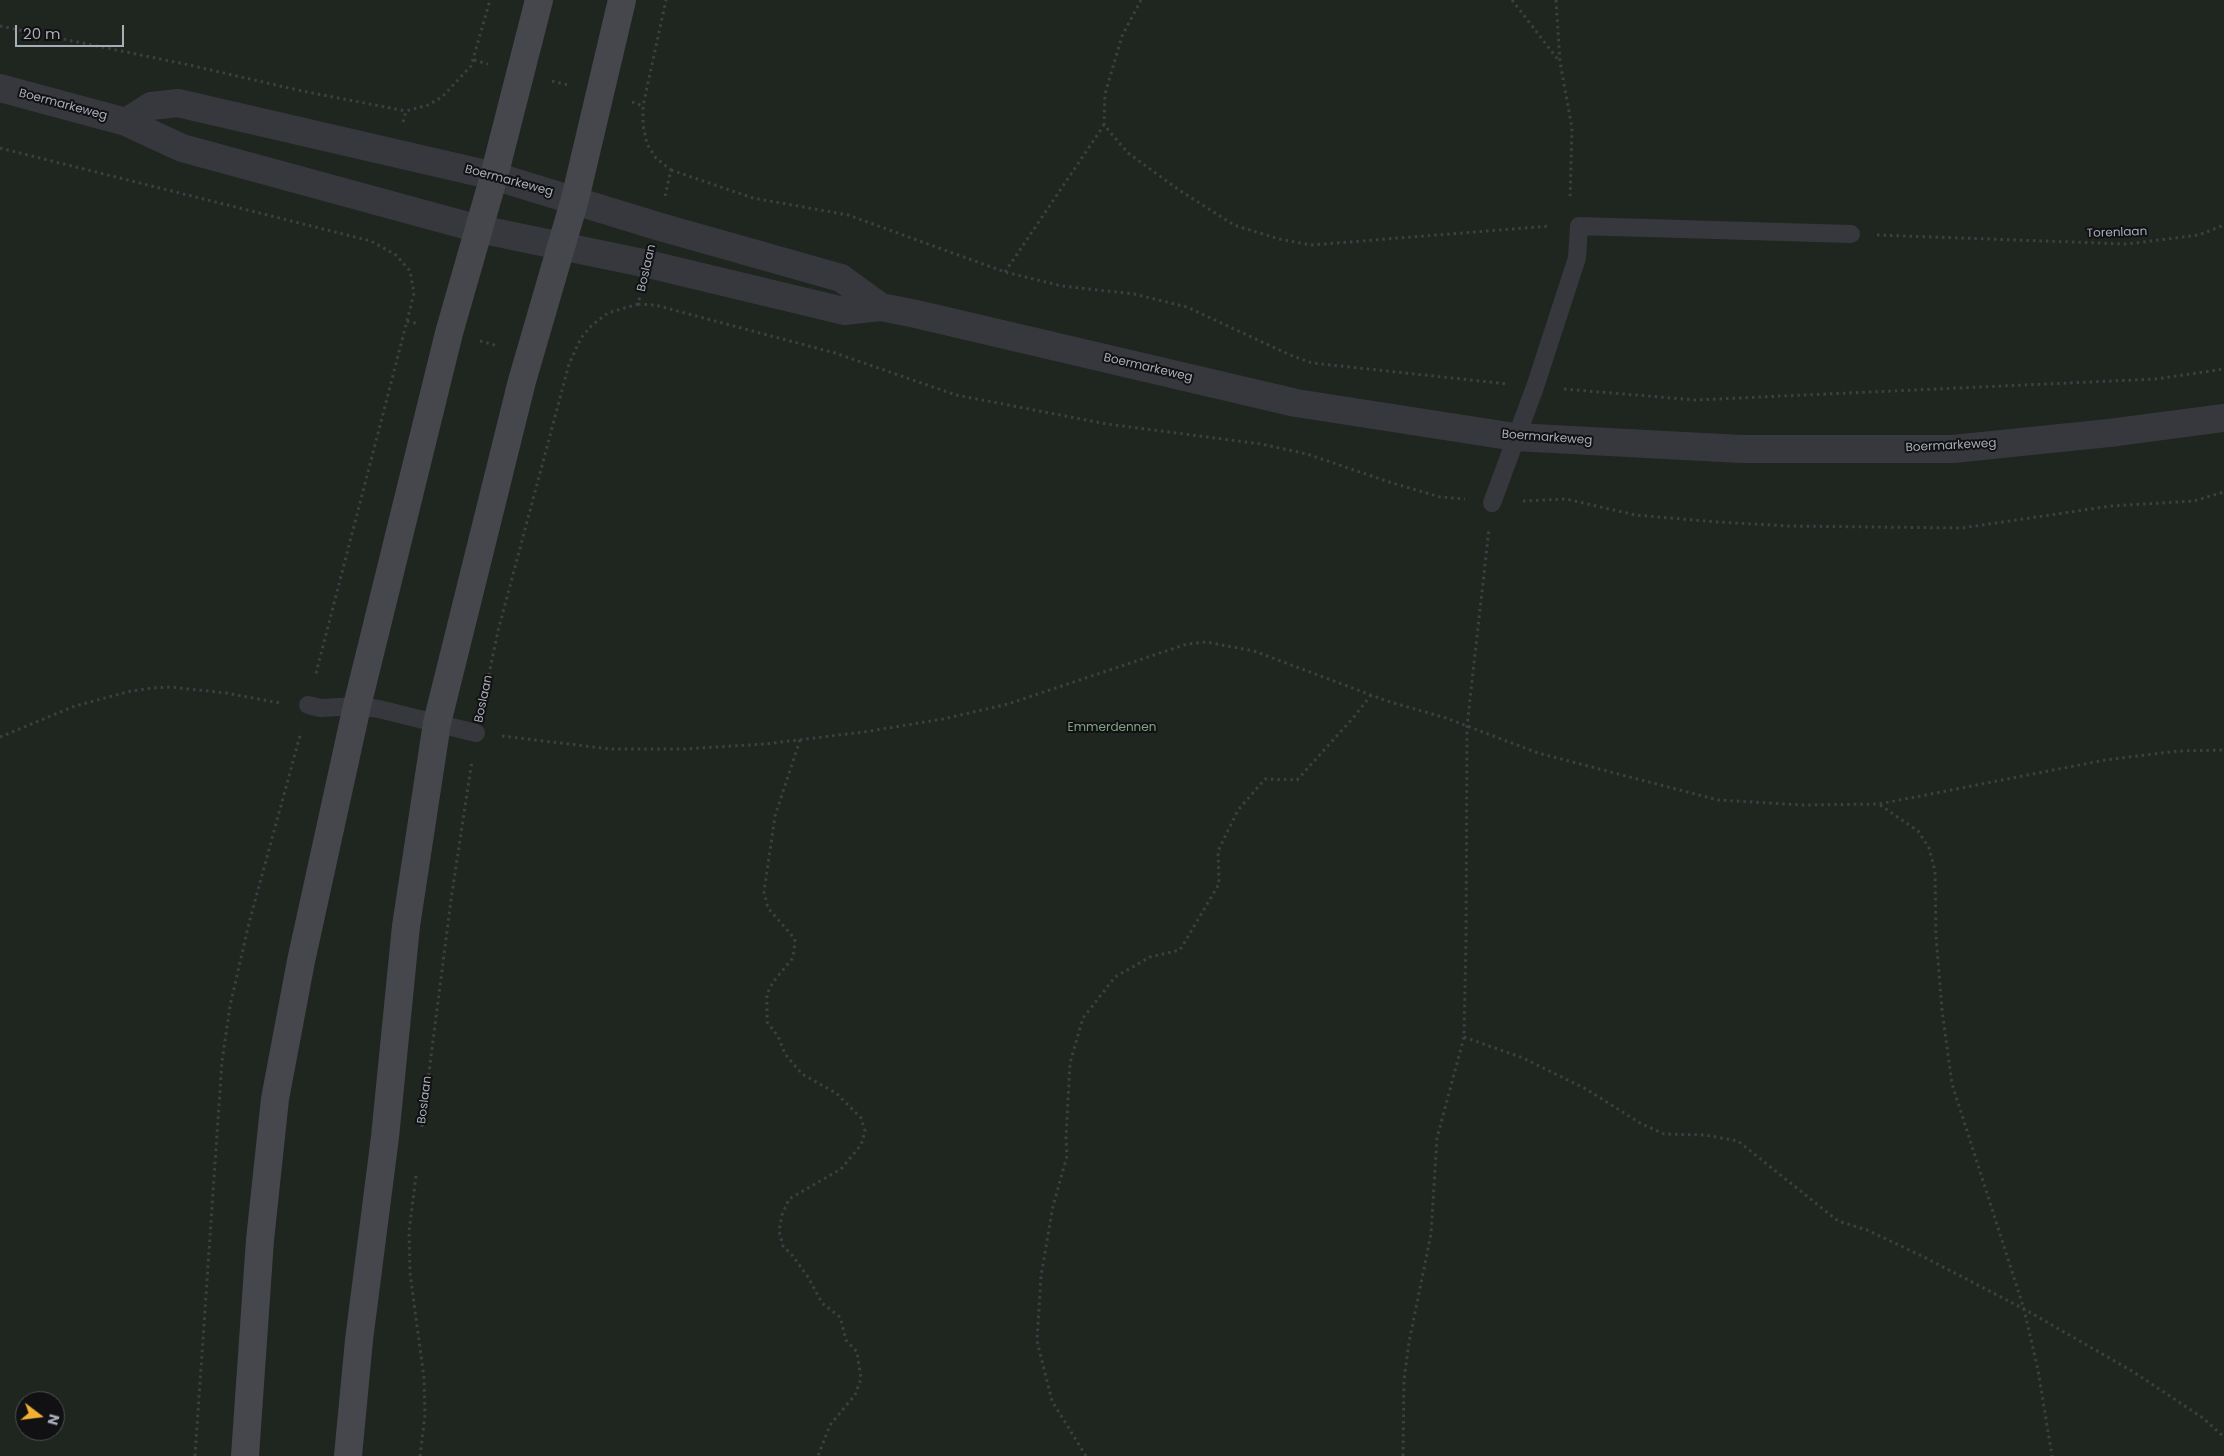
<!DOCTYPE html>
<style>
body{margin:0}
#map{position:relative;width:2224px;height:1456px;overflow:hidden;background:#161618;font-family:Poppins,sans-serif}
canvas{display:block}
.north{position:absolute;left:15px;top:1391px;width:50px;height:50px;box-sizing:border-box;background:#111113;border:1px solid #4d4f55;border-radius:50%;rotate:105deg;font-size:14px;font-weight:700;line-height:20px;text-align:center;color:#a8adb8}
.north::after{content:'';display:block;margin:auto;width:18px;height:22px;background:#f2b134;clip-path:polygon(50% 0,100% 100%,50% 72%,0 100%)}
.scale{position:absolute;left:15px;top:25px;width:109px;height:22px;box-sizing:border-box;border:2px solid #a8adb8;border-top:0;padding-left:6px;font-size:15px;line-height:18px;white-space:nowrap;color:#a8adb8;-webkit-text-stroke:4px #111113;paint-order:stroke}
</style>
<div id="map">
<canvas width="2224" height="1456"></canvas>
<div class="north">N</div>
<div class="scale">20 m</div>
</div>
<script>
const c = document.querySelector('canvas').getContext('2d');
c.lineJoin = 'round';
function paint(path, color) { c.fillStyle = color; c.fill(path, 'evenodd'); }
const shape = rows => new Path2D(rows.map(r => 'M' + r).join(''));
function strokePath(path, color, width, dash) { c.strokeStyle = color; c.lineWidth = width; c.lineCap = dash ? 'butt' : 'round'; c.setLineDash(dash || []); c.stroke(path); }
function write(font, color, halo, rows, align = 'center') {
  c.font = font + ' Poppins,sans-serif'; c.lineWidth = 4; c.setLineDash([]); c.textBaseline = 'middle'; c.strokeStyle = halo; c.fillStyle = color; for (const [text, x, y, turn = 0] of rows) {
    c.save(); c.translate(x, y); c.rotate((+turn || 0) * Math.PI / 180); c.textAlign = isNaN(turn) ? turn : align; if (halo) c.strokeText(text, 0, 0); c.fillText(text, 0, 0); c.restore();
  }
}
const green = shape([
 [0,0,2224,0,2224,1456,0,1456],
 [25,1401,55,1401,55,1431,25,1431]
]);
const path = shape([
 [1141,0,1122,36,1105,94,1104,125,1128,153,1179,190,1234,225,1279,239,1311,245,1550,226],
 [1512,0,1559,61],
 [1556,0,1560,62,1572,128,1570,200],
 [0,26,189,65,302,91,406,111],
 [474,60,488,64],
 [552,81,568,85],
 [632,102,643,106],
 [403,122,406,111,428,105,442,97,471,66,490,0],
 [0,148,371,241,396,255,410,271,414,293,407,321,315,677],
 [671,170,753,198,848,215,1005,272,1062,286,1134,294,1187,307,1290,355,1312,363,1508,384],
 [665,196,671,170,656,158,647,144,643,125,643,106,666,0],
 [1877,235,2127,244,2199,235,2224,225],
 [1005,272,1104,125],
 [638,304,655,305,835,353,956,395,1107,424,1261,444,1307,454,1389,482,1440,497,1465,499],
 [407,321,419,324],
 [480,341,498,346],
 [1564,389,1695,400,2156,379,2224,369],
 [1523,501,1566,499,1635,515,1717,522,1789,526,1962,528,2111,506,2194,501,2224,492],
 [482,707,498,631,569,364,581,338,592,325,608,313,638,304,640,296],
 [502,736,610,749,684,749,765,744,864,732,943,719,1008,704,1187,644,1206,642,1254,651,1387,701,1446,718,1538,753,1718,800,1803,805,1879,804,2105,760,2178,751,2224,750],
 [0,737,75,706,131,691,153,688,171,687,226,693,280,703],
 [800,740,775,816,764,892,768,908,795,939,794,951,792,959,773,982,767,994,767,1022,778,1036,785,1054,802,1074,836,1093,861,1118,865,1131,861,1145,841,1169,789,1199,782,1215,779,1231,783,1246,792,1255,808,1277,822,1303,840,1317,846,1340,857,1352,861,1379,855,1395,830,1425,818,1456],
 [1880,805,1918,831,1929,848,1935,871,1936,936,1942,1010,1952,1084,2024,1309,2038,1370,2052,1456],
 [1464,1037,1523,1058,1586,1089,1640,1123,1664,1134,1705,1135,1738,1141,1838,1221,1867,1230,1922,1256,2024,1309,2132,1371,2203,1418,2224,1437],
 [422,1127,451,900,472,760],
 [416,1176,409,1231,410,1273,424,1378,425,1415,420,1456],
 [195,1456,222,1061,230,1006,249,923,301,732],
 [1086,1456,1052,1401,1037,1341,1041,1276,1053,1206,1067,1156,1066,1138,1070,1063,1083,1018,1115,977,1150,957,1180,950,1219,884,1218,851,1238,810,1265,779,1297,780,1353,718,1371,695],
 [1403,1456,1404,1380,1409,1342,1431,1234,1437,1138,1464,1037,1466,940,1467,726,1489,529]
]);
const service = shape([
 [1492,503,1535,387,1577,258,1579,226,1851,234],
 [308,705,320,708,357,706,379,709,476,733]
]);
const tertiary = shape([
 [0,88,126,122,182,148,479,229,648,264,844,311,881,307,916,314,1296,403,1515,437,1741,449,1953,449,2109,433,2224,418],
 [126,122,151,106,178,103,494,176,657,226,841,278,881,307]
]);
const secondary = shape([
 [245,1456,260,1240,275,1099,301,961,357,706,449,333,494,176,539,0],
 [348,1456,359,1340,385,1137,406,926,437,723,522,381,575,199,622,0]
]);
const streetNames = [
 ["Boermarkeweg",63,105,15],
 ["Boermarkeweg",509,181,15],
 ["Torenlaan",2117,233,-2],
 ["Boslaan",647,268,-77],
 ["Boermarkeweg",1148,368,13],
 ["Boermarkeweg",1547,438,4],
 ["Boermarkeweg",1951,446,-3],
 ["Boslaan",484,699,-78],
 ["Boslaan",425,1100,-83]
];
const parkNames = [
 ["Emmerdennen",1112,728]
];
paint(green, '#1e261f');
strokePath(path, '#3d3f44', 3, [2.5, 4]);
strokePath(service, '#37383d', 18);
strokePath(tertiary, '#37383d', 28);
strokePath(secondary, '#45474d', 28);
write('12px', '#a8adb8', '#111113', streetNames);
write('12px', '#7fa381', '#111113', parkNames);
</script>
